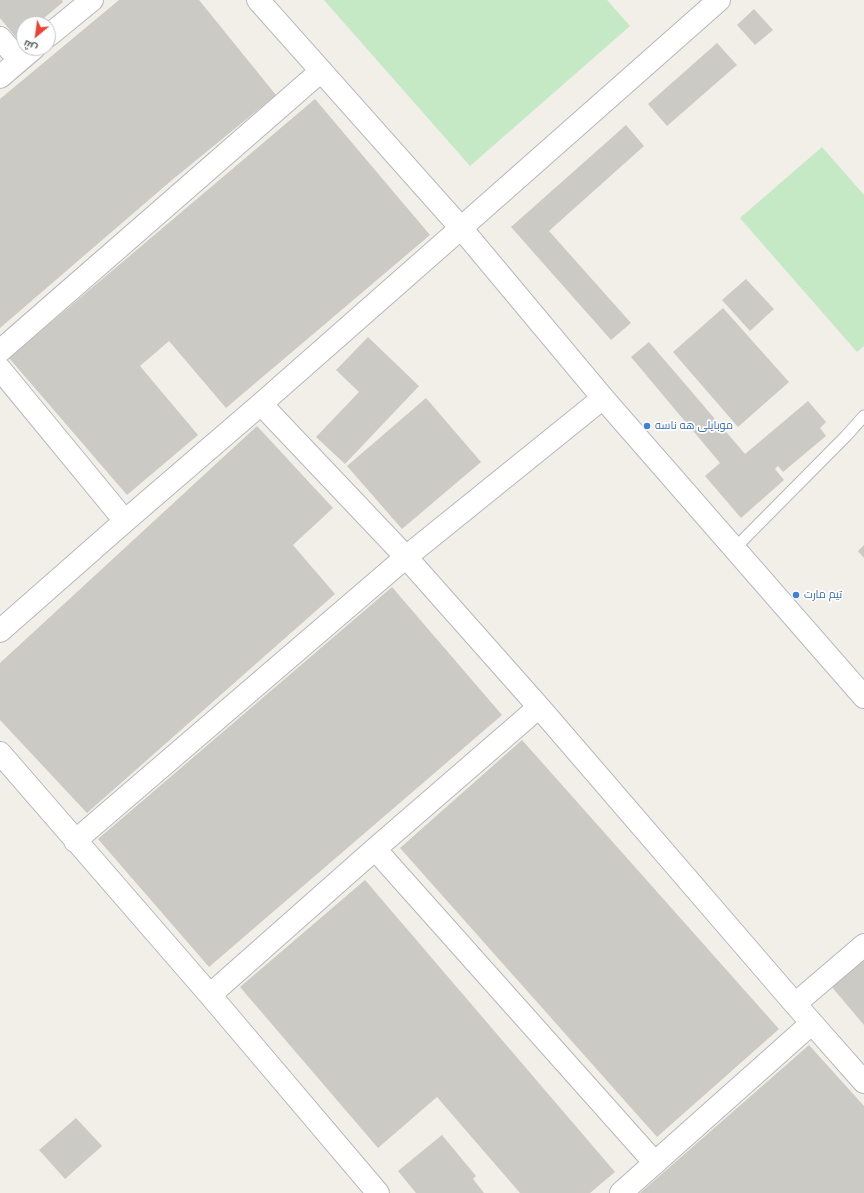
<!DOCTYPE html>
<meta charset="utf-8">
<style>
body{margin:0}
#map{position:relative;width:864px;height:1193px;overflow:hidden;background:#f1efe8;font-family:"Nunito Sans",Cairo,sans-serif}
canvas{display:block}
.north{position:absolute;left:16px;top:16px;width:40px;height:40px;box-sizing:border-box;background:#fff;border:1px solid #bfc1c3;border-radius:50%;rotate:209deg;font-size:11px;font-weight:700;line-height:16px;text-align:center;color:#5f6368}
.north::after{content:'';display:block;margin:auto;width:14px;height:18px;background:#ea4335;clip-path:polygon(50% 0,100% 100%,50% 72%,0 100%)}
</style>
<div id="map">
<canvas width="864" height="1193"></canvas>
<div class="north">ش</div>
</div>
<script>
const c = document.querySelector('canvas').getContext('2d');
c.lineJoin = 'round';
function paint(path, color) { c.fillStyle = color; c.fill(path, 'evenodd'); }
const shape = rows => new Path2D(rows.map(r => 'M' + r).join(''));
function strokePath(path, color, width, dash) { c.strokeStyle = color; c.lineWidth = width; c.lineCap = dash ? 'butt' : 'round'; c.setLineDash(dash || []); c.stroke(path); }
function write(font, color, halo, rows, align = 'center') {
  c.font = font + ' "Nunito Sans",Cairo,sans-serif'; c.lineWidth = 3.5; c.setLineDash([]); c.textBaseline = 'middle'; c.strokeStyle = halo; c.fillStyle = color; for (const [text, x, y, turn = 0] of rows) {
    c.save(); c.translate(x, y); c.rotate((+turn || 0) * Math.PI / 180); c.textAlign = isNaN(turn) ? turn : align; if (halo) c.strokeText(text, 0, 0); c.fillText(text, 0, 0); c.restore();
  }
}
const green = shape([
 [324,0,607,0,630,26,470,166],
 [822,147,864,195,864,346,857,352,740,218]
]);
const building = shape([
 [0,0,62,0,63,2,37,24,24,24,24,35,18,40,0,18],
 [119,0,199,0,276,95,172,180,0,328,0,99],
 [754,9,773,30,755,45,737,25],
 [717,43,737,65,667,126,648,104],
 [315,99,430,235,226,408,169,341,140,366,198,435,127,495,9,358],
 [626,125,644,146,549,231,631,323,611,340,511,227],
 [746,279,774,309,750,331,722,300],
 [723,308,789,382,738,427,673,352],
 [368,337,419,386,345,464,316,437,359,392,336,370],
 [649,342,745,454,808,401,826,422,820,428,826,436,783,472,778,466,775,469,784,480,741,518,705,476,720,463,631,357],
 [426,398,481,462,402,529,347,466],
 [257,426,333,508,293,545,335,594,87,813,0,720,0,663],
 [864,545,864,558,858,551],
 [392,587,502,715,209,967,98,839],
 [522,740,779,1029,657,1137,400,848],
 [365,880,615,1172,590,1193,520,1193,437,1097,378,1148,240,987],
 [864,949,864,1025,826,980],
 [809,1045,864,1106,864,1193,640,1193],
 [76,1118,102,1146,65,1179,39,1150],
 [442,1135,476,1176,473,1179,484,1193,416,1193,398,1171]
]);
const lane = shape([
 [734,549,846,436,864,416]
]);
const street = shape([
 [48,36,92,0],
 [0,38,19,60],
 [0,77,34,48],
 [0,351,321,71],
 [0,369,125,521],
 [261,404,406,557,539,707,795,1004,864,1082],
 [0,631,125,521,261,404,461,228,719,0],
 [0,753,210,995,378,1193],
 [75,841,406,557,603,398],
 [375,849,655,1163],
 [210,995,375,849,539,707],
 [795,1004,864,945],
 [621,1193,812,1023]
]);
const secondary = shape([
 [258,0,461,228,603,398,864,697]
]);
const markers = [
 [647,426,4,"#3f7fe0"],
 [796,595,4,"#3f7fe0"]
];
const shopNames = [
 ["موبایلی هه ناسه",655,426],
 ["تیم مارت",804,595]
];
paint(green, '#c5e8c5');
paint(building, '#cccac5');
strokePath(lane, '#b5b8bc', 13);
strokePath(street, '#b5b8bc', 24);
strokePath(secondary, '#b6babf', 24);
strokePath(lane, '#fff', 11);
strokePath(street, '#fff', 22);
strokePath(secondary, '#fff', 22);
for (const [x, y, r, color] of markers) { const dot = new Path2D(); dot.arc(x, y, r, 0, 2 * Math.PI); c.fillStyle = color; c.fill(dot); strokePath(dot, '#fff', 1.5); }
write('11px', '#366cbe', '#fff', shopNames, 'left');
</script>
